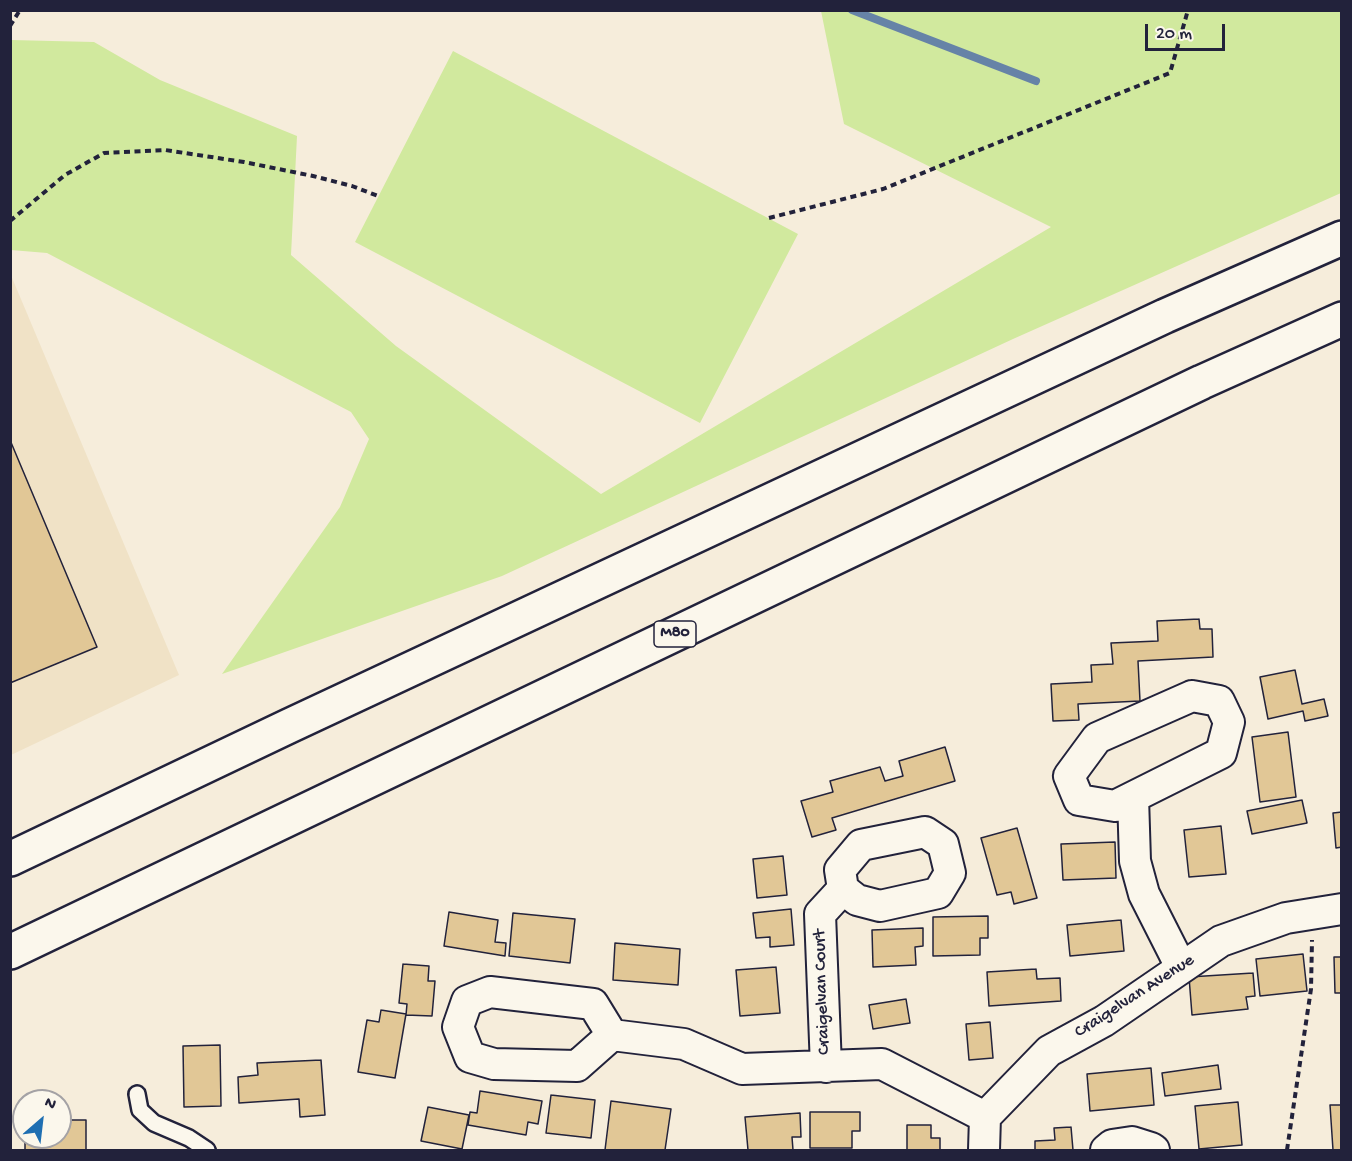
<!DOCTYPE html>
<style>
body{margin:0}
#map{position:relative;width:1352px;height:1161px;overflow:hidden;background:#f6eddb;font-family:"Gochi Hand",sans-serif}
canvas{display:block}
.frame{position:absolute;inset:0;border:12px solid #22223b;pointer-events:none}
.north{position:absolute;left:12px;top:1089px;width:60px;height:60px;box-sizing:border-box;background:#fbf7ec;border:2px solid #a4a2a5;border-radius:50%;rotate:28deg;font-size:16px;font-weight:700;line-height:24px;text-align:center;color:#22223b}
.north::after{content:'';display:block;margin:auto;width:21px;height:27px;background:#1f6fb2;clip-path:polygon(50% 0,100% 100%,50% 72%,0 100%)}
.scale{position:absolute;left:1145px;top:24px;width:80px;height:27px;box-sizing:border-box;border:3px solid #22223b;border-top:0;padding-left:8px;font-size:18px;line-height:21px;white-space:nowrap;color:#22223b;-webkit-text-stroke:4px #fbf7ec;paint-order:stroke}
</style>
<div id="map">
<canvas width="1352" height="1161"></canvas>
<div class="frame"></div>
<div class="north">N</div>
<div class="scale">20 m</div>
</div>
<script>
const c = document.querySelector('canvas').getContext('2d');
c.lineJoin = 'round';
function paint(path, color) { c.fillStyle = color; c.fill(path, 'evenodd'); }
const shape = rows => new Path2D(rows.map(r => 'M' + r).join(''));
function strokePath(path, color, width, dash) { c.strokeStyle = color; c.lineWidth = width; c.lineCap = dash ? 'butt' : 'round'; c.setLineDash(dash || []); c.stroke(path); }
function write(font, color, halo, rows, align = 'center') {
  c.font = font + ' "Gochi Hand",sans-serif'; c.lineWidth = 5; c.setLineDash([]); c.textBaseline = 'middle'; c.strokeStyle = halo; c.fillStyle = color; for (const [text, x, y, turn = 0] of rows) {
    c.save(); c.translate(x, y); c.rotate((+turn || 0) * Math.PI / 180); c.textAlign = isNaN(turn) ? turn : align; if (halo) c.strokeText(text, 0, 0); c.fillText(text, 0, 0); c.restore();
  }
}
const built = shape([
 [10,273,179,675,11,755,10,755]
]);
const green = shape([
 [821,11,1341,11,1341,193,1013,339,502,576,222,674,340,507,369,439,351,412,47,253,11,250,11,40,94,42,160,80,297,136,291,255,396,346,601,494,1051,227,844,124],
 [453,51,798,234,700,423,355,242]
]);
const stream = shape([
 [852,10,1036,81]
]);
const building = shape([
 [10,440,97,647,10,683,10,440],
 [1199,619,1200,629,1212,629,1213,657,1138,661,1140,701,1078,704,1079,720,1053,721,1051,684,1092,682,1091,665,1113,664,1111,643,1158,641,1157,621,1199,619],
 [1295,670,1302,704,1324,699,1328,716,1305,721,1303,711,1268,719,1260,677,1295,670],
 [1288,732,1296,797,1260,802,1252,737,1288,732],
 [945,747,955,781,832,818,836,830,812,837,801,801,833,792,830,781,880,767,885,781,903,776,899,761,945,747],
 [1302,800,1307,823,1252,834,1247,811,1302,800],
 [1342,812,1342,847,1336,848,1333,813,1342,812],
 [1221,826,1226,874,1189,877,1184,830,1221,826],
 [1017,828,1037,898,1014,904,1011,892,997,895,981,838,1017,828],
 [1115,842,1116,878,1063,880,1061,844,1115,842],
 [783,856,787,895,757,898,753,859,783,856],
 [791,909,794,945,770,947,770,937,756,938,753,913,791,909],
 [449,912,498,920,495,942,506,943,505,956,444,946,449,912],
 [513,913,575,919,570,963,509,956,513,913],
 [988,916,988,938,980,938,980,955,933,956,933,917,988,916],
 [1121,920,1124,951,1070,956,1067,925,1121,920],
 [923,928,923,946,915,947,916,965,873,967,872,930,923,928],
 [615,943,680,949,678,985,613,980,615,943],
 [1303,954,1307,991,1260,996,1256,959,1303,954],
 [1334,957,1342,957,1342,993,1335,993,1334,957],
 [403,964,429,966,428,981,435,981,432,1016,406,1015,407,1004,399,1003,403,964],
 [776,967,780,1013,740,1016,736,970,776,967],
 [1036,969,1037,979,1060,978,1061,1001,989,1006,987,972,1036,969],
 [1253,973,1255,996,1246,997,1248,1009,1192,1015,1189,977,1253,973],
 [906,999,910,1023,873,1029,869,1005,906,999],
 [381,1010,406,1014,395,1078,358,1072,367,1020,379,1022,381,1010],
 [990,1022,993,1058,969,1060,966,1024,990,1022],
 [220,1045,221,1106,184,1107,183,1046,220,1045],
 [321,1060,325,1115,300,1117,299,1099,239,1103,238,1077,258,1075,257,1063,321,1060],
 [1218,1065,1221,1089,1165,1096,1162,1073,1218,1065],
 [1151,1068,1154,1105,1090,1111,1087,1074,1151,1068],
 [480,1091,542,1101,538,1124,528,1122,526,1135,468,1125,470,1112,477,1113,480,1091],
 [551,1095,595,1100,591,1138,546,1133,551,1095],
 [611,1101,671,1109,665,1150,605,1150,611,1101],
 [1238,1102,1242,1145,1199,1149,1195,1106,1238,1102],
 [1330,1105,1342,1105,1342,1150,1333,1150,1330,1105],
 [428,1107,469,1115,462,1149,421,1141,428,1107],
 [810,1112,860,1112,860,1131,852,1131,852,1148,810,1148,810,1112],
 [800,1113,801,1137,792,1137,793,1150,748,1150,745,1117,800,1113],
 [60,1120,86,1120,86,1150,25,1150,25,1137,60,1137,60,1120],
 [907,1125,931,1125,931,1138,940,1138,940,1150,907,1150,907,1125],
 [1071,1127,1073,1150,1035,1150,1035,1141,1055,1140,1054,1128,1071,1127]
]);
const path = shape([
 [10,26,20,10],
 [769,218,883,189,1170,73,1188,10],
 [10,221,65,175,104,153,165,150,244,162,313,176,352,186,378,196],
 [1287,1150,1311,989,1312,940]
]);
const service = shape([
 [137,1094,140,1110,154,1123,189,1138,207,1150]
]);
const minor = shape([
 [1192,696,1219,701,1229,722,1221,753,1115,806,1079,800,1069,776,1097,738,1192,696],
 [1133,797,1135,861,1144,894,1181,967],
 [925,832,943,844,950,873,938,893,880,906,857,900,843,889,840,870,861,845,925,832],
 [612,1035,577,1066,494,1064,470,1057,458,1027,467,1001,490,992,593,1004,612,1035,684,1044,742,1069,882,1064,985,1117],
 [826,1067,820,914,843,889],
 [984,1150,985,1117,1049,1051,1104,1021,1221,941,1286,918,1342,909],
 [1106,1150,1112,1145,1132,1142,1151,1148,1154,1150]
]);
const motorway = shape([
 [10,859,289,726,1165,316,1342,238],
 [10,952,1202,382,1342,319]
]);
const shields = [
 [675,634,42]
];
const shieldNames = [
 ["M80",675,634]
];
const streetNames = [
 ["Craigelvan Court",823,992,-92],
 ["Craigelvan Avenue",1135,997,-33]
];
paint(built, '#f0e2c6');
paint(green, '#d1e99e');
strokePath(stream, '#6683a7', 8);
paint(building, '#e1c796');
strokePath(building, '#22223b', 1.5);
strokePath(service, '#22223b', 20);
strokePath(minor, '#22223b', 34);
strokePath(motorway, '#22223b', 38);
strokePath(path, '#22223b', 4, [6, 4.5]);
strokePath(service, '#fbf7ec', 15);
strokePath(minor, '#fbf7ec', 30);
strokePath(motorway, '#fbf7ec', 33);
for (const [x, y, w] of shields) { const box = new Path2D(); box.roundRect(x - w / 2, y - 13, w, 26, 4.5); c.fillStyle = '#fbf7ec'; c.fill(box); strokePath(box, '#22223b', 1.5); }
write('bold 16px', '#22223b', null, shieldNames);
write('18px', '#22223b', '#fbf7ec', streetNames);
</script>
